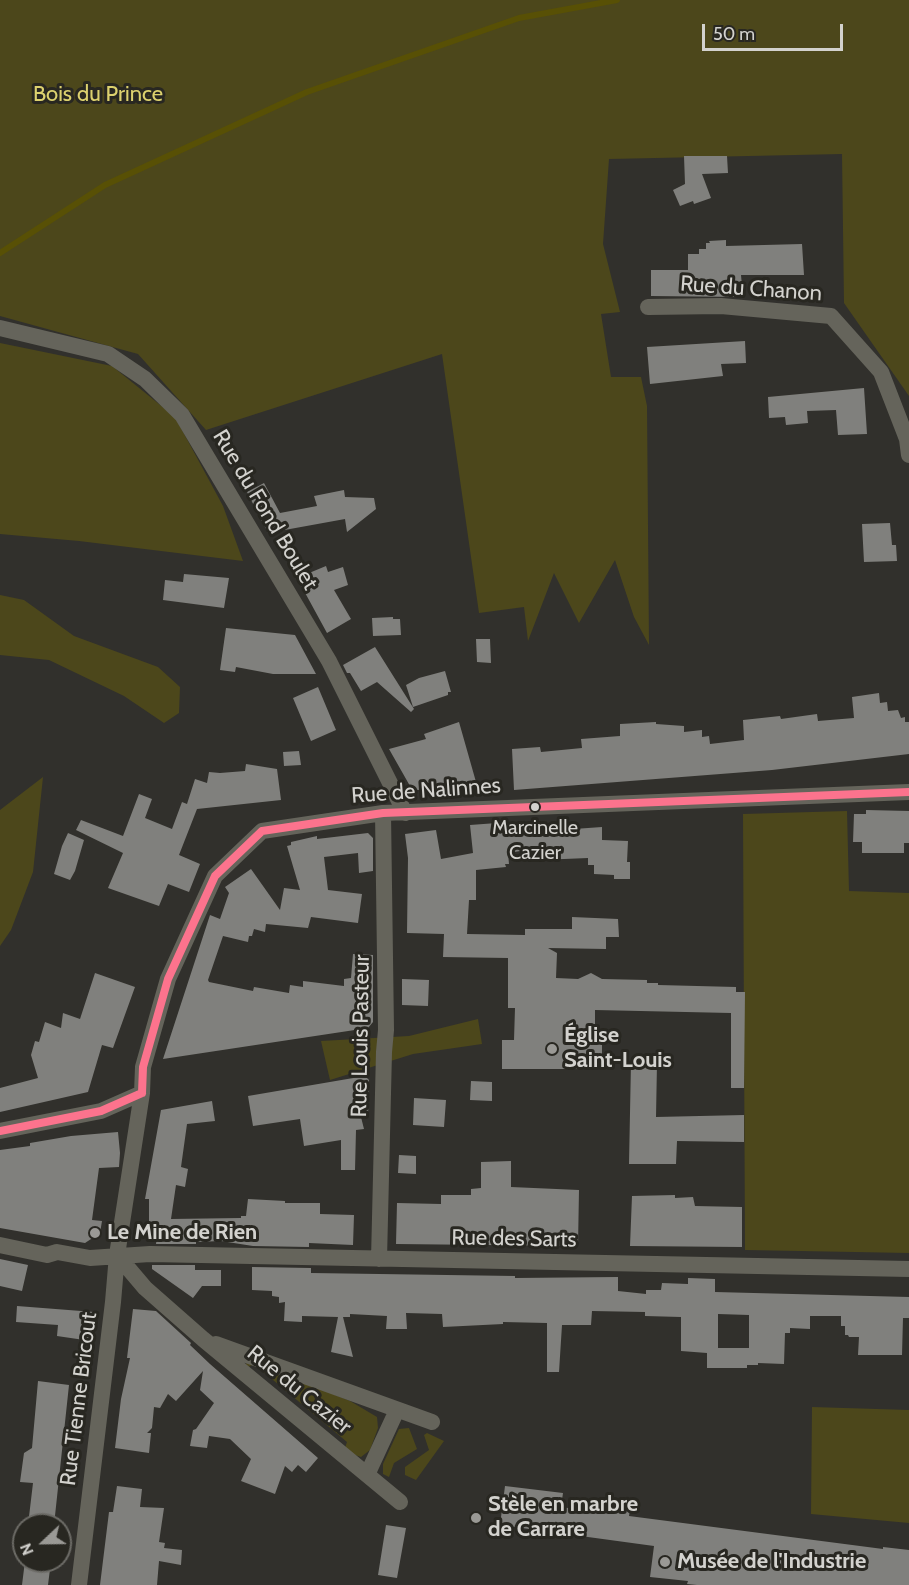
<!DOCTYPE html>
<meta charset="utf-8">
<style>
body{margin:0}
#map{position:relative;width:909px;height:1585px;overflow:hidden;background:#31302c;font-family:Cabin,sans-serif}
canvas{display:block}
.north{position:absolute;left:12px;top:1513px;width:60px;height:60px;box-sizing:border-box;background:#282721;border:2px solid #6c6b66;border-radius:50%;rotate:248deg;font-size:16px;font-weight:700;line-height:24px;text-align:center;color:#d3d2ce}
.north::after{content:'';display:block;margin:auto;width:21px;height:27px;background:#9a9995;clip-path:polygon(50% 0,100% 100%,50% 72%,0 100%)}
.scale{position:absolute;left:702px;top:24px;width:141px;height:27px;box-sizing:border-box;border:3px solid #d3d2ce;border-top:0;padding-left:8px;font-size:18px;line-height:21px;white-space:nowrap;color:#d3d2ce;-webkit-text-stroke:4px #282721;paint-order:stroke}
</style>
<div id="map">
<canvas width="909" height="1585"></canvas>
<div class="north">N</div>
<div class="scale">50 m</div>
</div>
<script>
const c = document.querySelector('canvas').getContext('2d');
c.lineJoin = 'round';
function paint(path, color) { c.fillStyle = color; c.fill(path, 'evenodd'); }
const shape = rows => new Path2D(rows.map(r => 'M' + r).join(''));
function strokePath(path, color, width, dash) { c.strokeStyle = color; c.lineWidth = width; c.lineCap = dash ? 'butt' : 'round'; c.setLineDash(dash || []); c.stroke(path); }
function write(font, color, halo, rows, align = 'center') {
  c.font = font + ' Cabin,sans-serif'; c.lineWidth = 6; c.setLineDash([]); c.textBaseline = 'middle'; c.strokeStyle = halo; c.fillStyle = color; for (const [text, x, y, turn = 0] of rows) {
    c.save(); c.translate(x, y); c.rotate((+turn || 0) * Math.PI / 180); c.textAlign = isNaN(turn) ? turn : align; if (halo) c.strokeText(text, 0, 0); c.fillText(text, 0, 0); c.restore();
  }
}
const green = shape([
 [0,0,909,0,909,396,844,303,842,154,609,159,603,244,620,312,601,314,611,377,641,377,647,406,649,645,634,617,615,560,579,623,554,573,528,641,524,607,479,613,442,354,206,430,138,354,0,316],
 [0,343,112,366,175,417,223,506,243,561,79,541,0,534],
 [0,595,24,600,74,636,158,667,180,687,179,713,164,723,124,696,49,660,0,655],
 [43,777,33,872,11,930,0,946,0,810],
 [847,811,849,891,909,893,909,1253,745,1250,743,814],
 [478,1019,482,1044,413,1054,330,1080,321,1041,409,1036],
 [247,1359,350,1401,377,1417,378,1428,370,1450,361,1457,349,1453,345,1448,347,1442,254,1364,248,1367,246,1365],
 [812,1407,909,1410,909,1523,811,1514],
 [409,1428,417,1449,394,1463,389,1477,383,1474,383,1464,399,1429],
 [427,1433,444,1441,416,1480,405,1475,405,1467,429,1450,424,1435]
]);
const stream = shape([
 [0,253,105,185,307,92,519,18,617,0]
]);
const building = shape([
 [684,156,727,156,728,173,702,174,711,198,694,204,693,201,680,206,673,190,685,184],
 [726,240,726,246,802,244,804,275,741,275,743,297,651,296,651,270,688,270,688,254,699,254,699,249,706,249,706,243,710,243,709,241],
 [745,341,746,363,721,364,723,376,650,384,647,347],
 [864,388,867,434,838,435,836,410,807,411,808,423,786,425,785,417,769,418,768,397],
 [264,483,280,513,317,506,314,496,344,490,345,497,374,498,376,509,347,532,345,519,268,533,247,492],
 [890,523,892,545,896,545,897,561,864,562,862,524],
 [326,566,328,572,343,567,348,585,334,590,351,619,327,633,297,578],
 [184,574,229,578,224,608,163,600,165,580,183,582],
 [393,617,393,619,400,619,401,635,373,636,372,618],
 [226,628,295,635,316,674,273,674,236,667,235,672,220,670],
 [476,639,490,639,491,663,477,662],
 [375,647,414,709,411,712,377,682,361,691,350,673,347,673,343,665],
 [445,671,451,692,448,692,448,695,413,707,406,685,419,678],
 [318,687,336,730,311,741,293,698],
 [879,693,880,703,887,702,888,711,898,710,901,718,905,717,905,722,909,722,909,754,772,770,514,790,512,749,540,747,541,752,582,748,581,739,620,736,620,724,656,722,656,724,684,726,684,732,702,730,702,737,709,736,710,744,744,740,743,720,780,716,781,719,817,714,818,721,854,718,852,697],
 [459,722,478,789,415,790,410,786,389,749,426,739,424,734],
 [299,751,301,765,284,766,283,752],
 [246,764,277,769,281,800,197,809,179,855,200,864,189,892,168,884,159,906,108,888,123,853,76,830,81,820,123,836,139,794,152,799,145,818,172,829,182,802,187,804,195,779,207,783,209,772,220,773,245,771],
 [866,810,909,811,909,843,904,843,904,853,862,853,862,842,853,842,854,814,866,814],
 [497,823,498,830,546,827,546,831,602,827,602,840,628,841,627,862,630,862,630,879,614,879,614,875,594,874,594,865,588,865,588,858,540,860,539,848,508,853,509,864,505,864,506,867,476,870,476,900,469,900,467,934,525,935,525,929,572,929,572,917,618,919,619,937,606,937,606,949,548,948,557,953,556,978,578,979,591,973,602,979,647,980,647,983,658,983,658,985,736,987,736,992,745,992,744,1088,731,1088,731,1013,595,1010,595,1038,602,1044,602,1054,595,1060,595,1069,502,1069,502,1040,514,1040,515,1008,508,1008,508,958,443,957,444,934,407,933,408,858,405,834,436,830,441,859,473,853,470,825],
 [68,833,84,840,75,871,70,880,54,874,62,846],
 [368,833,373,838,373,871,359,873,358,853,324,857,328,890,362,894,358,923,311,917,308,928,266,924,265,932,254,929,252,936,249,936,248,942,223,936,208,980,209,982,253,991,254,987,289,993,290,985,303,987,303,981,344,986,344,979,351,978,353,954,373,955,373,1022,368,1028,163,1059,210,915,220,919,229,893,225,887,251,869,280,910,284,888,300,890,287,846,291,845,291,842,317,836,317,839],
 [95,973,135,987,113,1048,102,1045,88,1092,0,1112,0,1088,38,1078,31,1055,35,1041,39,1042,45,1022,61,1028,63,1013,80,1019],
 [402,979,429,980,428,1006,402,1005],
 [631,1062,657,1063,656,1117,744,1115,744,1142,677,1141,676,1164,629,1164],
 [365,1076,369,1080,368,1116,361,1117,364,1129,356,1130,355,1170,341,1170,341,1140,304,1146,300,1119,253,1126,248,1096],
 [471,1081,492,1082,492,1101,470,1100],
 [414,1098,446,1100,444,1127,413,1125],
 [212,1101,215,1121,187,1124,181,1167,188,1169,185,1187,176,1185,171,1219,241,1218,241,1216,246,1216,248,1199,285,1201,285,1203,320,1203,320,1214,354,1215,353,1245,309,1243,309,1247,253,1246,221,1241,196,1242,196,1244,156,1244,157,1236,149,1236,149,1199,145,1199,161,1110],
 [118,1132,120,1153,119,1167,99,1168,92,1220,102,1221,100,1233,85,1243,0,1228,0,1150,30,1146,30,1143,71,1136],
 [399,1155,416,1156,416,1174,398,1173],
 [511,1161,511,1187,579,1190,578,1246,396,1244,397,1203,441,1204,441,1195,471,1195,471,1189,481,1188,481,1162],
 [675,1195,675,1198,693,1197,695,1206,742,1207,742,1247,630,1246,632,1196],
 [0,1259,28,1265,22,1291,0,1286],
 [152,1265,195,1265,195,1270,221,1270,221,1286,202,1286,193,1298,152,1269],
 [252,1267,311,1268,311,1273,515,1276,515,1278,618,1277,618,1291,646,1294,646,1290,661,1290,662,1283,688,1284,688,1278,715,1279,715,1292,909,1297,909,1318,903,1318,902,1355,858,1355,859,1337,849,1337,848,1335,845,1335,845,1326,841,1326,841,1316,810,1316,810,1329,790,1328,790,1333,785,1333,784,1364,758,1363,758,1365,747,1365,747,1368,707,1368,707,1353,681,1351,681,1317,645,1316,645,1312,592,1311,591,1325,562,1325,559,1372,547,1372,547,1323,503,1322,503,1324,443,1327,442,1314,406,1313,407,1329,386,1329,387,1316,350,1314,350,1317,343,1317,353,1357,331,1352,338,1317,302,1316,302,1322,284,1321,285,1302,279,1303,279,1297,272,1296,272,1291,252,1290],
 [718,1314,749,1315,749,1348,718,1348],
 [17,1306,94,1312,91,1341,57,1336,58,1325,16,1322],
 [133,1309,156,1311,191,1343,190,1345,210,1364,318,1458,306,1472,298,1465,292,1472,285,1466,275,1494,241,1481,251,1459,230,1439,209,1436,207,1448,190,1446,193,1430,196,1429,214,1403,200,1390,203,1371,176,1401,168,1394,160,1408,154,1407,152,1428,147,1433,151,1433,149,1453,115,1448,121,1399,130,1358,127,1358],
 [38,1381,69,1385,54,1525,28,1525,33,1483,20,1482,24,1453,32,1448],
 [117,1486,142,1489,140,1507,164,1508,159,1542,165,1543,164,1548,182,1550,181,1565,159,1561,157,1585,100,1585,109,1512,113,1512],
 [505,1486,563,1493,561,1507,590,1511,591,1504,630,1509,629,1516,883,1549,883,1547,909,1550,909,1585,697,1585,687,1584,688,1581,650,1577,654,1546,500,1525],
 [386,1525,406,1528,397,1578,378,1575],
 [25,1561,51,1561,48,1585,22,1585]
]);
const street = shape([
 [648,307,721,306,831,316,881,372,907,439,909,455],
 [0,328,108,354,145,379,182,415,329,661,405,813],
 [0,1131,101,1111,142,1093],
 [0,1245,47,1255,57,1252,90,1258,150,1254,909,1269],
 [117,1255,145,1288,203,1339,400,1502],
 [379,1259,384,1052,386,1030,383,813],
 [216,1344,432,1422],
 [367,1475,397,1410],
 [79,1585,113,1302,117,1255,142,1093,143,1067,168,979,215,876,262,831,383,813,909,792]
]);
const bus1 = shape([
 [142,1093,143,1067,168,979,215,876,262,831,383,813,909,792],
 [0,1131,101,1111,142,1093]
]);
const markers = [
 [535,807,5,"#d3d2ce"],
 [552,1049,6,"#9a9995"],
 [95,1233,6,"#9a9995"],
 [476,1518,6,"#9a9995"],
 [665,1562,6,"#9a9995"]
];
const busNames = [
 ["Marcinelle",535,828],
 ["Cazier",535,853]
];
const parkNames = [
 ["Bois du Prince",98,95]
];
const streetNames = [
 ["Rue du Chanon",751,289,4],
 ["Rue du Fond Boulet",265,510,59],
 ["Rue de Nalinnes",426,791,-4],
 ["Rue Louis Pasteur",361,1036,-89],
 ["Rue des Sarts",514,1239,1],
 ["Rue du Cazier",299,1390,39],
 ["Rue Tienne Bricout",79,1399,-83]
];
const poiNames = [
 ["Église",564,1036],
 ["Saint-Louis",564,1061],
 ["Le Mine de Rien",107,1233],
 ["Stèle en marbre",488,1505],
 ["de Carrare",488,1530],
 ["Musée de l'Industrie",677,1562]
];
paint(green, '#4c471b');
strokePath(stream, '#585005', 6);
paint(building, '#80807d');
strokePath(street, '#65645b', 16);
strokePath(bus1, '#fc738d', 8);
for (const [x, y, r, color] of markers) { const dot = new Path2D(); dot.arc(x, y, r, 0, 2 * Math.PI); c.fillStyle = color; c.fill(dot); strokePath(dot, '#282721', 2); }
write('20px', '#d3d2ce', '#282721', busNames);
write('22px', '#dcd16e', '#282721', parkNames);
write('22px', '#d3d2ce', '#282721', streetNames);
write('bold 22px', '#d3d2ce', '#282721', poiNames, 'left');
</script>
